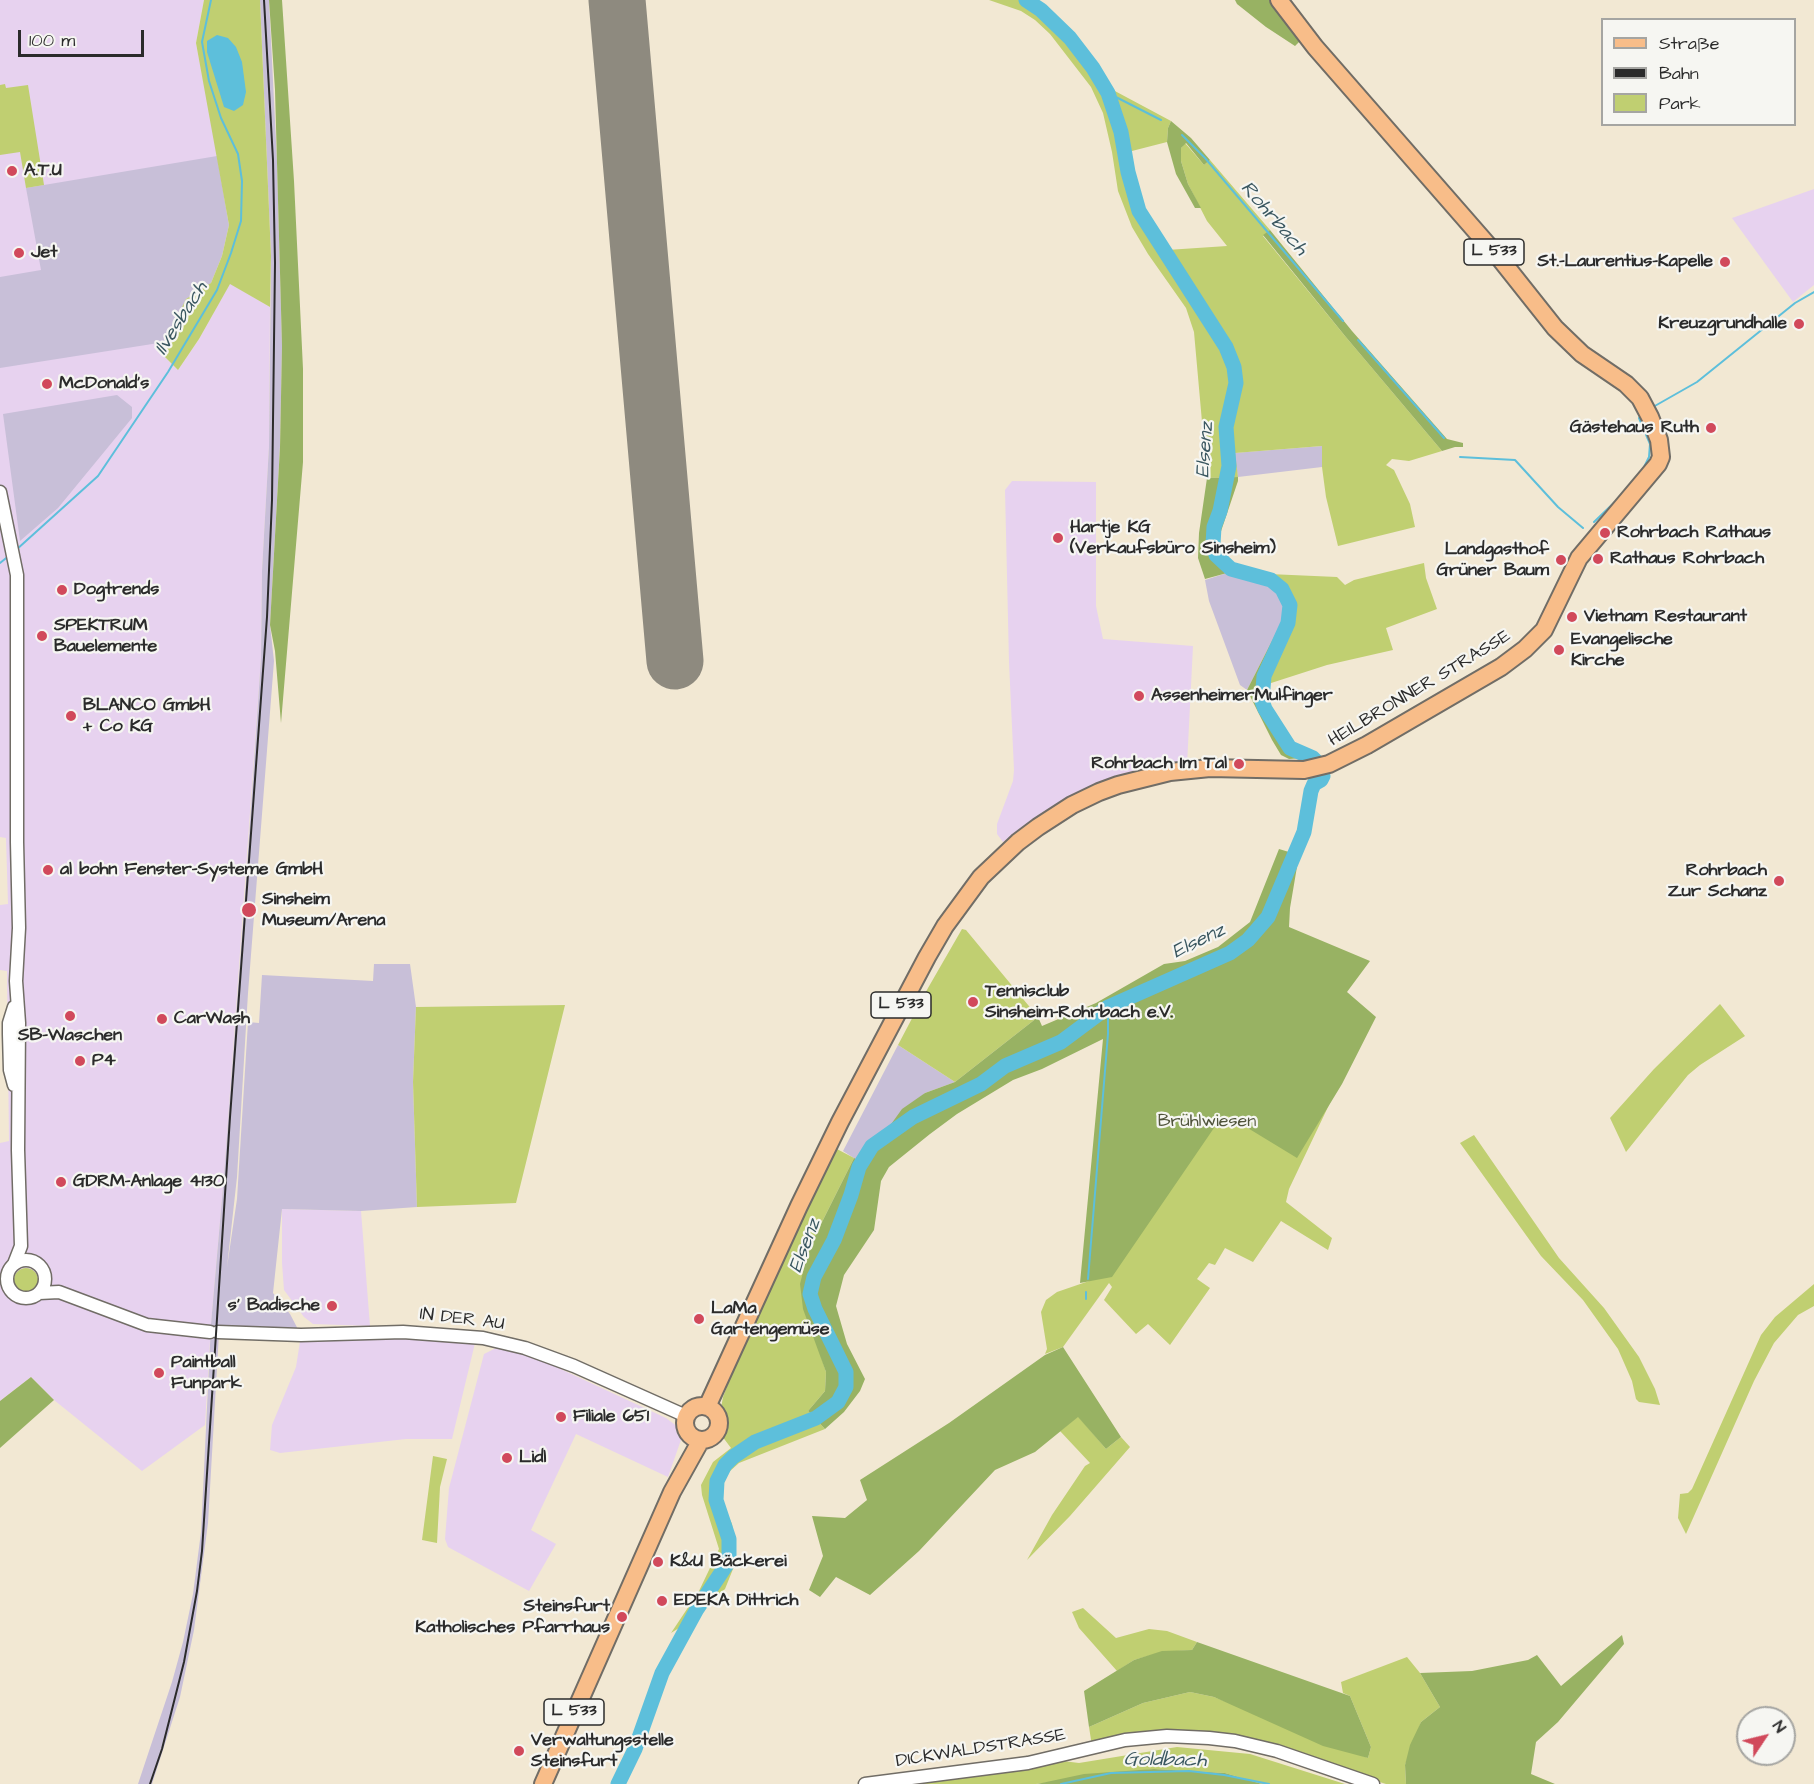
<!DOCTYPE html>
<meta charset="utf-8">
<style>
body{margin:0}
#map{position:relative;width:1814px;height:1784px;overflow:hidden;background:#f2e8d3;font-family:"Architects Daughter",sans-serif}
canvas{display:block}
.legend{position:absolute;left:1601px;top:18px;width:195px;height:108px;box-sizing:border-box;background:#f6f6f2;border:2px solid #a5a5a2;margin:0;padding:8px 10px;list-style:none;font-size:18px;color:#2b2b2b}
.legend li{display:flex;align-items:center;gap:12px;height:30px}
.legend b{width:30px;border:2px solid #a5a5a2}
.north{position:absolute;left:1736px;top:1706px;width:60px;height:60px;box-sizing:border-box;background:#f6f6f2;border:2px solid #a5a5a2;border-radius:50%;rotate:55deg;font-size:16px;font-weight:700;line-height:24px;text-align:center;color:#2b2b2b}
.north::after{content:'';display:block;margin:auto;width:21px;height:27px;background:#d1495b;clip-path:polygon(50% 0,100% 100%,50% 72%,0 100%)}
.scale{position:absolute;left:18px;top:30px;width:126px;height:27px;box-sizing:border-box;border:3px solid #2b2b2b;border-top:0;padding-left:8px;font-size:18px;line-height:21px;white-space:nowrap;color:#2b2b2b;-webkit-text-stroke:4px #f6f6f2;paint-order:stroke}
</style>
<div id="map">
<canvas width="1814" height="1784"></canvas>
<ul class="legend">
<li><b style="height:8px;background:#f8bd89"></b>Straße</li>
<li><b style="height:8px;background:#2b2b2b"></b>Bahn</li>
<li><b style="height:16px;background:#c0cf71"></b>Park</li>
</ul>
<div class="north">N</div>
<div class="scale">100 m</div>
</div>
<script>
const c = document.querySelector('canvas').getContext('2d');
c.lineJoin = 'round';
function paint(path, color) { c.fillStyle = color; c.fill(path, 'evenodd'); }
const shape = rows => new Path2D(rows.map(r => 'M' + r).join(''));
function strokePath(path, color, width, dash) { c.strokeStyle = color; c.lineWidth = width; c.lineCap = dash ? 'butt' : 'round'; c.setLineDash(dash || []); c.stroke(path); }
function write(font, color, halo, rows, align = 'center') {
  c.font = font + ' "Architects Daughter",sans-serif'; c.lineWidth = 4.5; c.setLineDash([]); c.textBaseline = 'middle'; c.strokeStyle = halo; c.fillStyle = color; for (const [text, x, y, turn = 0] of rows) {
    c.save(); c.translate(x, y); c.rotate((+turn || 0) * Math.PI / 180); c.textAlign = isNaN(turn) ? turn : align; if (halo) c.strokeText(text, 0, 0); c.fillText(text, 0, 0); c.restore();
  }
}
const built = shape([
 [0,0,204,0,196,43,225,192,211,283,165,342,160,352,178,370,199,339,230,283,270,307,269,446,262,571,261,658,224,1176,211,1324,205,1425,142,1471,54,1400,31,1377,0,1401,0,1143,9,1141,7,971,0,970,0,905,8,904,6,838,0,837],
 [1814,189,1814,285,1793,302,1732,218],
 [1012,481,1096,482,1096,606,1103,639,1193,646,1187,765,1070,798,1003,842,997,834,997,824,1013,781,1014,770,1009,662,1005,490],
 [282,1209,361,1211,370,1326,313,1324,304,1317,284,1290,282,1263],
 [403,1332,475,1343,452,1439,406,1439,280,1453,270,1450,272,1425,296,1367,301,1335],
 [496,1348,537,1358,666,1418,678,1427,682,1437,668,1477,576,1434,531,1530,556,1544,529,1591,448,1547,445,1539,449,1488,484,1354]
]);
const industrial = shape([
 [260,0,269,0,277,162,282,346,280,446,270,625,274,661,248,993,237,1177,227,1267,237,1199,248,1022,259,1023,262,975,373,981,374,964,410,964,416,1007,413,1082,417,1207,361,1211,282,1209,273,1293,290,1314,301,1335,219,1333,208,1523,194,1630,180,1697,152,1784,138,1784,172,1682,183,1642,193,1594,201,1532,211,1324,224,1176,246,881,261,658,262,571,269,446,271,256],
 [217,156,229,225,222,256,211,283,186,299,165,342,0,368,0,277,41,270,26,188],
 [117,395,132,407,132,418,58,508,20,541,3,414],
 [1322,446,1322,467,1238,477,1234,453],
 [1227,573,1235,574,1276,589,1287,606,1283,619,1247,690,1240,685,1209,601,1205,580],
 [898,1045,955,1082,925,1093,886,1133,863,1164,843,1151]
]);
const green = shape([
 [204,0,260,0,271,256,270,307,230,284,199,339,178,370,160,352,186,299,211,283,222,256,229,225,196,43],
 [989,0,1030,0,1060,26,1097,67,1113,90,1171,121,1168,128,1167,142,1128,152,1146,213,1167,250,1227,246,1207,221,1188,184,1181,161,1181,148,1185,143,1204,165,1210,160,1270,230,1263,236,1345,336,1442,451,1409,461,1392,459,1386,465,1394,470,1410,504,1415,527,1338,546,1326,497,1322,467,1322,446,1235,453,1238,477,1207,478,1194,332,1186,308,1148,254,1132,227,1118,191,1112,152,1103,113,1091,87,1050,34,1035,20,1021,11],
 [5,84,6,88,28,85,44,185,26,188,20,152,0,155,0,85],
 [1424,563,1426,578,1437,609,1386,628,1393,650,1327,665,1268,684,1280,647,1292,627,1294,604,1284,584,1269,574,1337,577,1345,585,1354,580],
 [962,929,966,930,1038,1017,955,1082,898,1045,928,988],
 [1720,1004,1745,1036,1700,1065,1688,1075,1626,1152,1610,1118,1654,1069],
 [565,1005,516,1203,417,1207,413,1082,416,1007],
 [1110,1067,1337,1088,1289,1189,1286,1202,1332,1238,1328,1250,1281,1221,1253,1262,1225,1248,1215,1265,1209,1263,1197,1279,1210,1288,1170,1345,1148,1324,1136,1334,1104,1300,1112,1287,1109,1283,1063,1347,1045,1354,1047,1349,1041,1312,1046,1300,1057,1292,1089,1281],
 [1474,1135,1559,1258,1604,1308,1639,1357,1655,1389,1660,1405,1639,1402,1636,1399,1632,1381,1618,1349,1583,1300,1541,1256,1460,1143],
 [835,1148,854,1158,809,1248,819,1350,826,1372,825,1391,808,1411,825,1429,739,1463,729,1472,723,1485,723,1504,732,1524,736,1547,735,1564,725,1589,695,1618,671,1633,699,1591,719,1549,702,1495,701,1485,713,1462,731,1448,722,1436,726,1427,725,1418,721,1408,723,1397,746,1337,781,1259],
 '14 1280a12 12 0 1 1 24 0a12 12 0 1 1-24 0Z',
 [1814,1284,1814,1306,1798,1315,1774,1343,1754,1381,1686,1534,1678,1518,1680,1494,1688,1493,1692,1489,1761,1335,1775,1317],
 [1078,1416,1106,1449,1121,1437,1130,1447,1070,1516,1027,1560,1052,1515,1085,1466,1090,1463,1060,1431],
 [433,1456,447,1459,440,1487,437,1543,422,1540],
 [1083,1608,1116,1638,1149,1629,1167,1631,1197,1642,1192,1650,1162,1652,1134,1660,1117,1671,1079,1628,1072,1612],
 [1407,1657,1420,1673,1440,1707,1421,1722,1405,1765,1406,1784,1386,1784,1240,1738,1092,1746,1089,1727,1143,1703,1190,1692,1214,1697,1368,1758,1371,1747,1350,1696,1343,1693,1341,1682],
 [1177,1747,1250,1754,1345,1784,1262,1784,1225,1773,1154,1769,1036,1784,905,1784,1040,1767,1063,1761,1079,1763]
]);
const forest = shape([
 [269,0,282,0,294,181,303,369,303,462,281,723,275,651,270,625,280,447,282,346,275,90],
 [1235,0,1269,0,1300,41,1295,46,1266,27,1237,4],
 [1171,121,1191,138,1210,160,1204,165,1186,143,1181,148,1181,161,1188,184,1201,208,1195,208,1176,174,1167,142,1168,128],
 [1270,230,1352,331,1447,439,1463,443,1463,447,1455,447,1442,451,1345,336,1263,235],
 [1238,477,1238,481,1215,549,1225,562,1269,574,1284,584,1290,593,1295,614,1292,627,1280,647,1268,681,1267,704,1276,723,1294,750,1303,758,1289,759,1281,755,1272,740,1247,690,1283,619,1287,606,1283,599,1276,589,1235,574,1227,573,1205,579,1198,558,1199,533,1207,478],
 [1279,849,1299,855,1290,908,1289,927,1370,961,1347,992,1376,1017,1342,1084,1297,1158,1228,1116,1216,1125,1112,1277,1080,1283,1103,1039,1042,1069,1013,1080,957,1114,930,1134,889,1167,881,1181,874,1230,844,1275,836,1306,847,1344,865,1379,860,1391,844,1412,825,1429,808,1411,825,1391,826,1372,803,1309,800,1284,809,1248,854,1158,863,1163,902,1109,925,1093,955,1082,1038,1017,1042,1026,1096,1003,1164,964,1185,961,1218,947,1250,922],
 [1063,1347,1121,1437,1106,1449,1078,1417,1035,1452,995,1470,919,1551,870,1595,836,1577,820,1597,809,1590,823,1556,812,1516,845,1518,867,1500,860,1480,949,1423,1045,1355],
 [31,1377,54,1400,0,1448,0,1401],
 [1622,1635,1624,1644,1558,1722,1536,1742,1531,1774,1555,1784,1406,1784,1405,1765,1410,1745,1421,1722,1440,1707,1420,1673,1472,1671,1528,1660,1537,1655,1561,1686],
 [1197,1642,1350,1696,1371,1747,1368,1758,1323,1746,1214,1697,1190,1692,1143,1703,1089,1727,1084,1691,1134,1660,1162,1651,1192,1650],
 [1154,1769,1225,1773,1262,1784,1037,1784,1084,1774]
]);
const water = shape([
 [217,35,228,38,236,47,242,62,246,92,243,105,234,111,224,107,207,52,207,41]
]);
const stream = shape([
 [1108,93,1161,120],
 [1182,135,1205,158,1343,321],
 [1358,340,1444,438],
 [1653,407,1697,382,1795,303,1814,292],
 [1641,415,1639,418,1650,444,1649,457,1642,471],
 [1460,457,1515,460,1558,507,1583,528],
 [1594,522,1621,496],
 [16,550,98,476,168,372,217,290,231,253,241,221,242,181,238,154,221,118,209,81,202,42,211,0],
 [0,563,10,555],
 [1088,1279,1108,1034,1108,1007],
 [1086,1299,1086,1292],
 [1061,1784,1111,1773,1189,1771,1224,1775,1269,1784]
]);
const river = shape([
 [618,1784,635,1749,662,1673,697,1609,729,1561,729,1539,716,1500,717,1481,725,1465,733,1457,755,1442,816,1418,838,1402,846,1387,846,1372,815,1309,810,1294,814,1277,834,1240,851,1195,859,1167,872,1146,913,1117,981,1084,1005,1066,1061,1042,1108,1007,1230,953,1248,940,1268,917,1304,832,1311,791,1314,784,1321,780,1323,776,1319,764,1313,758,1290,748,1265,709,1262,701,1264,676,1288,623,1290,605,1282,589,1271,580,1231,569,1216,555,1213,544,1214,527,1220,511,1229,466,1226,427,1236,383,1234,367,1226,347,1139,211,1128,172,1121,132,1108,93,1093,68,1070,38,1041,10,1026,0]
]);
const runway = shape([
 [617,0,675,661]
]);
const tertiary = shape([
 [0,492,17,575,17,842,19,928,16,981,19,1023,18,1150,21,1246,14,1264],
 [14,1007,9,1023,9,1034,10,1070,14,1085],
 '7 1279a19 19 0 1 1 38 0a19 19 0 1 1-38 0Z',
 [39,1293,59,1292,147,1325,210,1332],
 [218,1332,301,1335,403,1332,483,1338,525,1348,574,1366,686,1416],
 [865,1784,1028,1763,1125,1740,1167,1736,1209,1738,1235,1741,1277,1751,1373,1784]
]);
const primary = shape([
 '685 1423a17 17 0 1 1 34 0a17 17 0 1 1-34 0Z',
 [707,1407,799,1206,840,1122,927,957,945,926,981,877,1018,842,1038,827,1072,805,1099,792,1118,785,1170,772,1210,768,1304,770,1329,764,1367,745,1501,667,1525,649,1544,630,1579,558,1658,464,1661,457,1659,440,1650,417,1640,398,1626,384,1582,354,1555,328,1501,260,1315,47,1279,0],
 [543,1784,672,1492,701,1440]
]);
const rail = shape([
 [150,1784,162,1749,184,1662,197,1591,202,1551,230,1117,267,617,272,500,275,263,273,160,264,0]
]);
const markers = [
 [12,171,6,"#d1495b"],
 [19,253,6,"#d1495b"],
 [1725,262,6,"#d1495b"],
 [1799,324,6,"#d1495b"],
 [47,384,6,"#d1495b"],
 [1711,428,6,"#d1495b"],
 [1605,533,6,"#d1495b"],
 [1058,538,6,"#d1495b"],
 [1598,559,6,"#d1495b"],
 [1561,560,6,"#d1495b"],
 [62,590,6,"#d1495b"],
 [1572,617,6,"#d1495b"],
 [42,636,6,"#d1495b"],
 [1559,650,6,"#d1495b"],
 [1139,696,6,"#d1495b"],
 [71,716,6,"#d1495b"],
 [1239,764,6,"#d1495b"],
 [48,870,6,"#d1495b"],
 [1779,881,6,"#d1495b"],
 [249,910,8,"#d1495b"],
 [973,1002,6,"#d1495b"],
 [70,1016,6,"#d1495b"],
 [162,1019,6,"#d1495b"],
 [80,1061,6,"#d1495b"],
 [61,1182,6,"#d1495b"],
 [332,1306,6,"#d1495b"],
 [699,1319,6,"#d1495b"],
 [159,1373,6,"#d1495b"],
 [561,1417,6,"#d1495b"],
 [507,1458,6,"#d1495b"],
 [658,1562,6,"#d1495b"],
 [662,1601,6,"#d1495b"],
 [622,1617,6,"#d1495b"],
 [519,1751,6,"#d1495b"]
];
const shields = [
 [1494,252,60],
 [901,1005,60],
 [574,1712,60]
];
const shieldNames = [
 ["L 533",1494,252],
 ["L 533",901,1005],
 ["L 533",574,1712]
];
const poiNames = [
 ["A.T.U",24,171],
 ["Jet",31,253],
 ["St.-Laurentius-Kapelle",1713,262,"right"],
 ["Kreuzgrundhalle",1787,324,"right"],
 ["McDonald's",59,384],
 ["Gästehaus Ruth",1699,428,"right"],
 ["Hartje KG",1070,528],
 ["(Verkaufsbüro Sinsheim)",1070,549],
 ["Rohrbach Rathaus",1617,533],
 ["Landgasthof",1549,550,"right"],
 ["Grüner Baum",1549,571,"right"],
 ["Rathaus Rohrbach",1610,559],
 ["Dogtrends",74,590],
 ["Vietnam Restaurant",1584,617],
 ["SPEKTRUM",54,626],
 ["Bauelemente",54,647],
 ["Evangelische",1571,640],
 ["Kirche",1571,661],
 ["AssenheimerMulfinger",1151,696],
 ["BLANCO GmbH",83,706],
 ["+ Co KG",83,727],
 ["Rohrbach Im Tal",1227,764,"right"],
 ["al bohn Fenster-Systeme GmbH",60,870],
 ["Rohrbach",1767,871,"right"],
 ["Zur Schanz",1767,892,"right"],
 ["Sinsheim",262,900],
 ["Museum/Arena",262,921],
 ["Tennisclub",985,992],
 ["Sinsheim-Rohrbach e.V.",985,1013],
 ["CarWash",174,1019],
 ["SB-Waschen",70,1036,"center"],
 ["P4",92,1061],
 ["GDRM-Anlage 4130",73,1182],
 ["s‘ Badische",320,1306,"right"],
 ["LaMa",711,1309],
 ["Gartengemüse",711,1330],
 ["Paintball",171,1363],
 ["Funpark",171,1384],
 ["Filiale 651",573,1417],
 ["Lidl",519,1458],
 ["K&U Bäckerei",670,1562],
 ["EDEKA Dittrich",674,1601],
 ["Steinsfurt",610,1607,"right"],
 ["Katholisches Pfarrhaus",610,1628,"right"],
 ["Verwaltungsstelle",531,1741],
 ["Steinsfurt",531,1762]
];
const streetNames = [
 ["HEILBRONNER STRASSE",1420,689,-31],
 ["IN DER AU",462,1320,7],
 ["DICKWALDSTRASSE",981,1749,-9]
];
const parkNames = [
 ["Brühlwiesen",1207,1122]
];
const waterNames = [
 ["Rohrbach",1273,219,49],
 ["Ilvesbach",182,319,-58],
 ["Elsenz",1206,450,-86],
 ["Elsenz",1199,942,-26],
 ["Elsenz",806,1246,-69],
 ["Goldbach",1165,1761,1]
];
paint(built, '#e7d2ef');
paint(industrial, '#c8bfd8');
paint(green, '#c0cf71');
paint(forest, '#98b263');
paint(water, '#5dbfdb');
strokePath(stream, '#5dbfdb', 2);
strokePath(river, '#5dbfdb', 15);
strokePath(runway, '#8e8a7f', 57);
strokePath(tertiary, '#716d66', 15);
strokePath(primary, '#716d66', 20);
strokePath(tertiary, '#fff', 12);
strokePath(primary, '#f8bd89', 16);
strokePath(rail, '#2b2b2b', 2);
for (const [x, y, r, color] of markers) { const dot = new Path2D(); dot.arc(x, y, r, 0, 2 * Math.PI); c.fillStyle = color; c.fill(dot); strokePath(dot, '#f6f6f2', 2); }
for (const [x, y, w] of shields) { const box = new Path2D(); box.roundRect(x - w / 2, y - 13, w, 26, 4.5); c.fillStyle = '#f6f6f2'; c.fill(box); strokePath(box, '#2b2b2b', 1.5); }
write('bold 16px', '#2b2b2b', null, shieldNames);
write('bold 18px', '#2b2b2b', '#f6f6f2', poiNames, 'left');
write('18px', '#2b2b2b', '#f6f6f2', streetNames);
write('18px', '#50543c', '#f6f6f2', parkNames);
write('italic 20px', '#3a5760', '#f6f6f2', waterNames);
</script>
